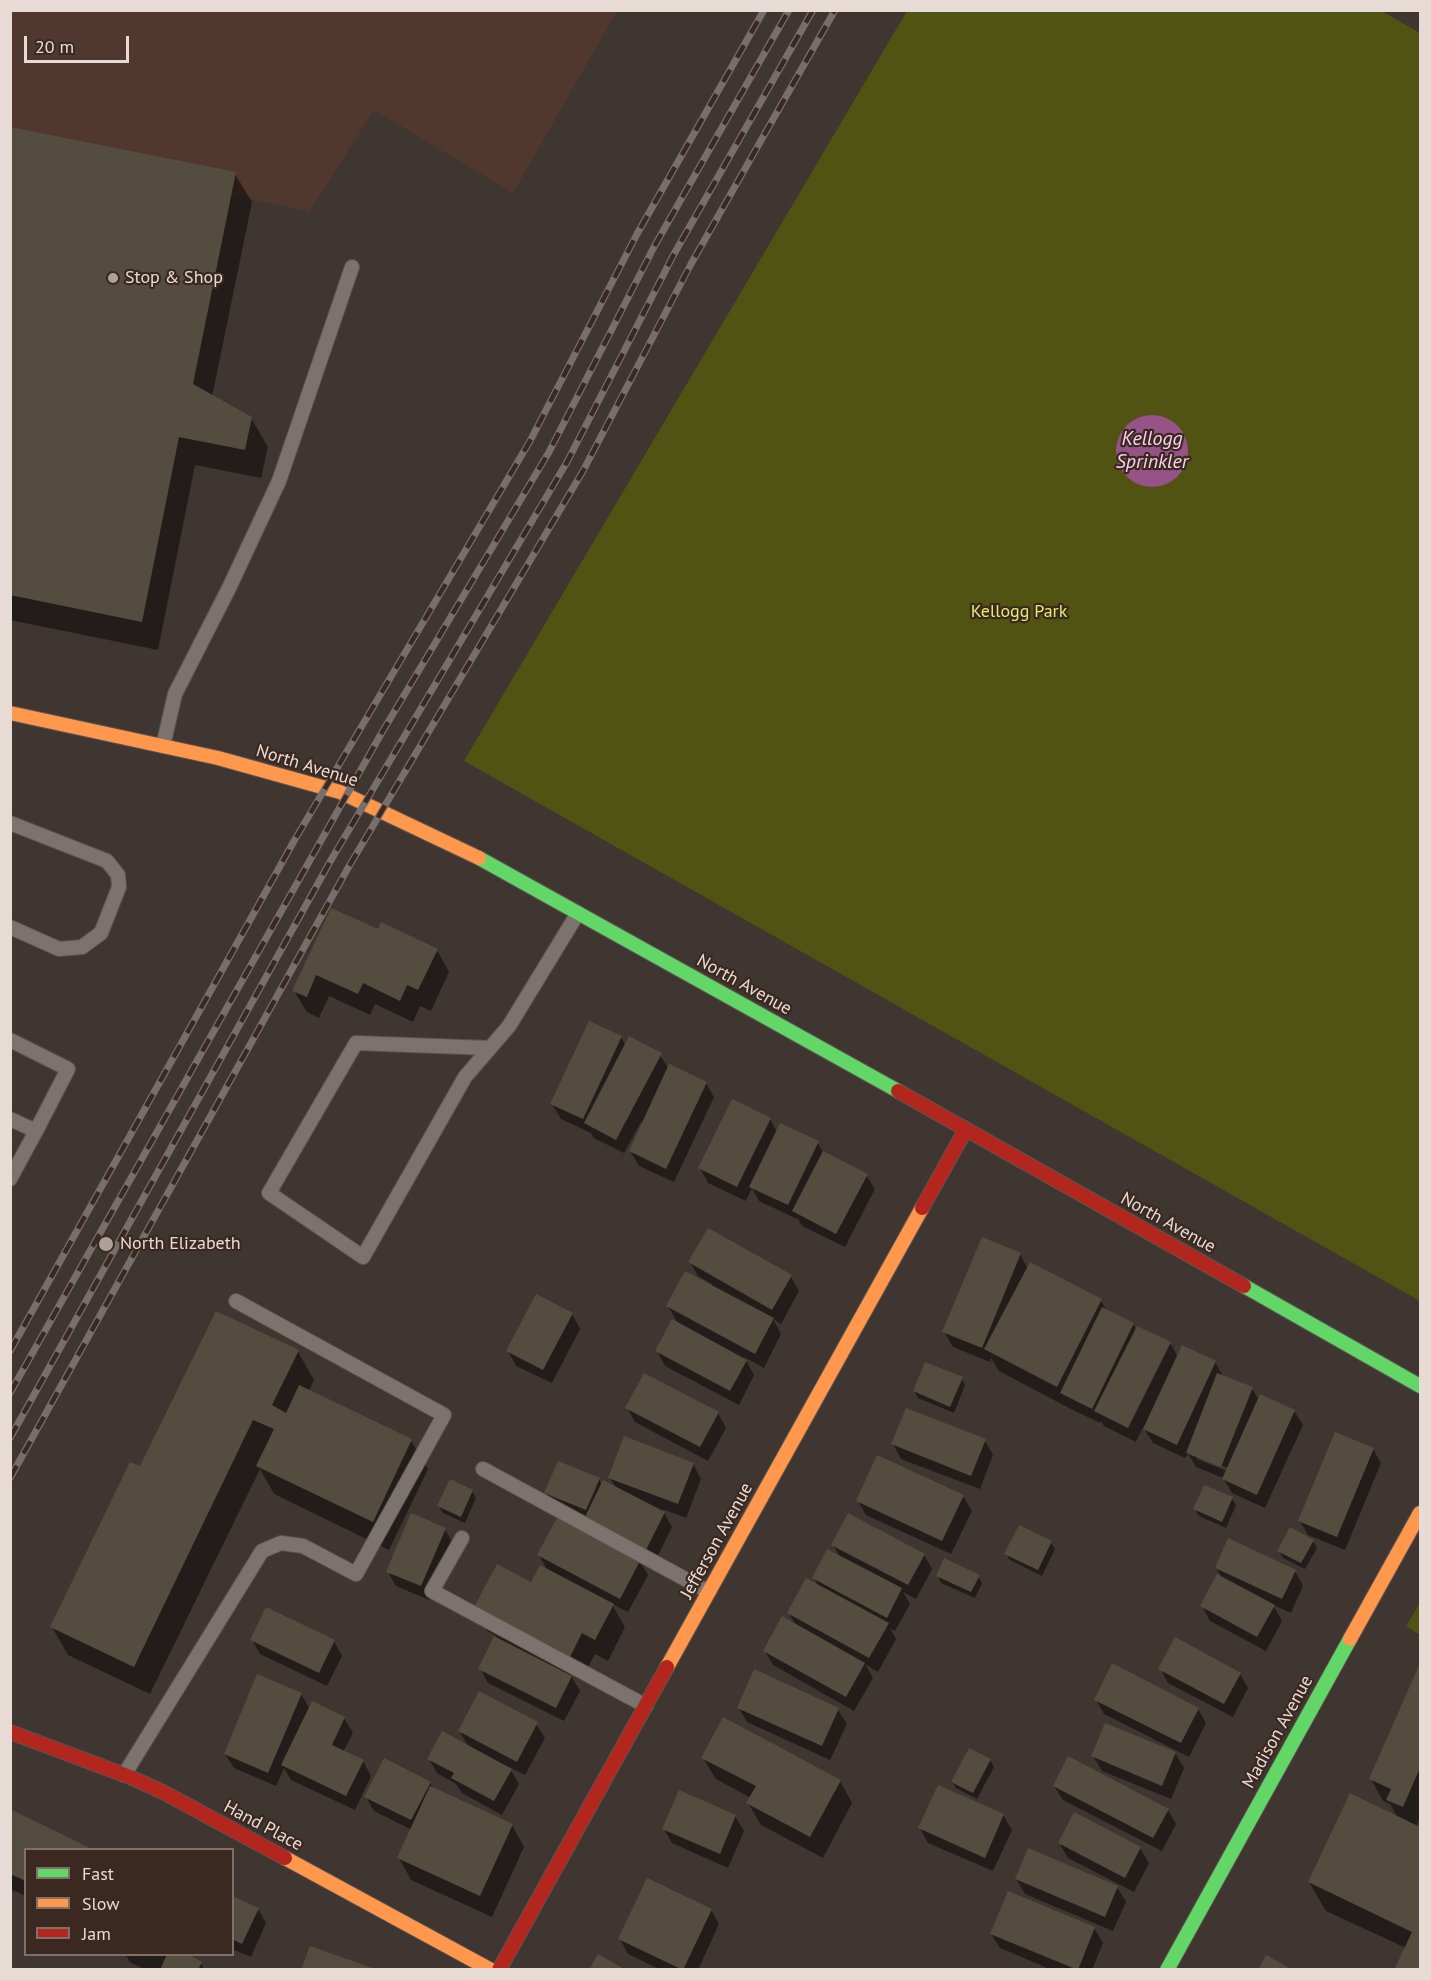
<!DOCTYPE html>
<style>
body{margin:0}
#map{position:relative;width:1431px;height:1980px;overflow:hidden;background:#403631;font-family:"PT Sans",sans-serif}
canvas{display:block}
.frame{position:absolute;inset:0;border:12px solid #e8dbd6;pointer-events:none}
.legend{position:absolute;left:24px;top:1848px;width:210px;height:108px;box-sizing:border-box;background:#3b2921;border:2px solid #807069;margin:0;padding:8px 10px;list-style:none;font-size:18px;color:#e8dbd6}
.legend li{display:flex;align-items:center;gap:12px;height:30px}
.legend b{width:30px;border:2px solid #807069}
.scale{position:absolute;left:24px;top:36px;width:105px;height:27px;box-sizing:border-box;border:3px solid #e8dbd6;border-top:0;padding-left:8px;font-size:18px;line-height:21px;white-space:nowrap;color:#e8dbd6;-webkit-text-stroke:4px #3b2921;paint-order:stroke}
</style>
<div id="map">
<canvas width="1431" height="1980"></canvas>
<div class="frame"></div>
<ul class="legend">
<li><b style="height:8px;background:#63d668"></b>Fast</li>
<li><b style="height:8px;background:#ff974d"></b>Slow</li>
<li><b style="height:8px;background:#b3261e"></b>Jam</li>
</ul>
<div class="scale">20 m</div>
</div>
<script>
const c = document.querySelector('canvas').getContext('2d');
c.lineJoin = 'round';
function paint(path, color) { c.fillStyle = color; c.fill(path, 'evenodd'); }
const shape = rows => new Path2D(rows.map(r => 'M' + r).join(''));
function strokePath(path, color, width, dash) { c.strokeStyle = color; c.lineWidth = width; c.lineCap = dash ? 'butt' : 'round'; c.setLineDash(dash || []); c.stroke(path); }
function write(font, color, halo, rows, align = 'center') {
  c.font = font + ' "PT Sans",sans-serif'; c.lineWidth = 4.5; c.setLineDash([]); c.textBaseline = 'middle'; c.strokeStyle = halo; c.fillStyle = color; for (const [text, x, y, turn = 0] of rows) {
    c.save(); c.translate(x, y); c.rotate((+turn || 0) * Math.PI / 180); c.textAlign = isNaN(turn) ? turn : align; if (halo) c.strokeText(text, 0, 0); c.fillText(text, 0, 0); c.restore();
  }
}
const built = shape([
 [11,11,617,11,513,193,374,110,309,212,11,146]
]);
const green = shape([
 [1380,10,1420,33,1420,1301,464,761,907,11],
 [1420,1603,1420,1635,1406,1626]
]);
const water = shape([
 '1116 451a36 36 0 1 1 72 0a36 36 0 1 1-72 0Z'
]);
const shadow = shape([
 [10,129,235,174,252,202,212,397,251,418,268,447,261,478,195,465,158,650,10,620],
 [331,910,379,931,437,950,449,972,431,1011,420,1006,413,1022,375,1004,370,1015,329,996,319,1018,307,1012,294,991],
 [621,1037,626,1046,660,1055,669,1069,706,1083,714,1097,674,1182,639,1166,630,1151,643,1123,641,1122,624,1153,594,1138,591,1133,561,1119,552,1104],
 [770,1119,777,1132,817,1142,823,1152,866,1175,875,1189,845,1247,802,1226,797,1217,797,1219,759,1201,752,1188,746,1201,708,1183,700,1168],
 [1020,1254,1028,1269,1101,1301,1107,1311,1133,1324,1137,1330,1170,1343,1178,1357,1215,1362,1224,1378,1252,1389,1259,1400,1294,1411,1303,1425,1265,1508,1232,1493,1223,1478,1196,1467,1188,1454,1185,1458,1153,1443,1143,1427,1136,1442,1104,1426,1101,1421,1100,1423,1069,1408,999,1371,991,1358,990,1362,953,1347,944,1332],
 [1197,1456,1228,1468,1227,1471,1197,1459],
 [690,1262,791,1277,799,1291,781,1324,773,1319,781,1334,764,1368,744,1357,754,1375,739,1405,665,1366,657,1351,678,1324,668,1306,711,1287,712,1284,698,1276],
 [572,1314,580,1329,552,1383,516,1366,508,1351],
 [298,1352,314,1380,309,1391,411,1441,428,1469,389,1550,274,1494,260,1469,150,1694,68,1655,52,1627,140,1468],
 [962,1379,965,1385,954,1413,918,1398,914,1391],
 [627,1408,718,1413,726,1428,708,1461,635,1422],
 [985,1441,993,1455,980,1489,901,1459,893,1444],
 [1373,1449,1381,1463,1345,1550,1308,1535,1300,1521],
 [693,1464,701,1479,686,1518,662,1509,672,1527,653,1566,638,1558,648,1575,628,1612,612,1604,625,1627,608,1661,595,1654,581,1680,570,1674,580,1691,564,1721,488,1683,480,1668,496,1636,487,1631,475,1609,532,1584,548,1571,539,1555,559,1518,546,1493,599,1479,602,1486,616,1488,609,1477],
 [472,1491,476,1498,465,1523,443,1513,439,1506],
 [963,1496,972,1511,951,1554,866,1515,858,1501],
 [1232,1499,1236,1505,1226,1528,1199,1516,1195,1509],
 [445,1529,453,1544,429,1600,396,1586,388,1572],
 [1313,1541,1317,1548,1305,1569,1283,1558,1279,1551],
 [1051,1542,1055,1549,1042,1576,1010,1560,1006,1554],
 [833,1545,924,1555,932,1569,916,1599,903,1592,910,1604,895,1631,890,1628,896,1639,878,1672,865,1664,873,1678,854,1711,773,1665,765,1651,796,1626,789,1613,819,1587,814,1578,840,1557],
 [1216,1568,1295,1571,1303,1586,1291,1613,1273,1605,1282,1621,1266,1651,1210,1621,1202,1606,1223,1579],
 [938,1576,978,1576,982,1583,975,1598,941,1583],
 [252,1640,334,1641,342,1656,327,1686,260,1654],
 [1420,1667,1420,1817,1416,1827,1420,1829,1420,1970,1396,1970,1406,1948,1326,1911,1309,1882,1398,1818,1390,1804,1383,1801,1371,1779],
 [1160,1668,1240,1674,1248,1688,1233,1717,1168,1683],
 [755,1671,838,1710,847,1724,830,1760,747,1722,739,1708],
 [301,1694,310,1709,344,1718,353,1733,343,1752,363,1761,371,1776,355,1810,291,1780,284,1768,276,1786,234,1768,225,1754],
 [1096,1700,1198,1709,1206,1723,1189,1757,1104,1714],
 [536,1724,545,1738,525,1775,509,1767,519,1784,502,1815,462,1793,456,1784,437,1773,429,1759,469,1747,459,1731],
 [1175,1753,1184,1768,1171,1799,1102,1771,1093,1756],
 [703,1758,840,1781,852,1803,823,1858,761,1825,748,1803,751,1798,716,1779],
 [990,1760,994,1767,977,1799,956,1788,952,1782],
 [430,1783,434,1790,512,1825,524,1847,492,1917,411,1880,399,1858,412,1830,374,1811,366,1797],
 [1054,1786,1168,1810,1176,1824,1162,1851,1063,1800],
 [10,1811,26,1850,26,1896,10,1889],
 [1003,1815,1012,1830,993,1871,928,1843,920,1828],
 [735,1816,744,1831,728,1868,672,1843,664,1829],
 [1059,1843,1140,1848,1149,1863,1134,1892,1068,1858],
 [1016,1879,1117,1887,1126,1902,1113,1931,1025,1894],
 [232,1898,258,1909,266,1923,251,1957,232,1949],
 [711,1910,719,1924,698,1970,661,1970,628,1954,620,1939],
 [1094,1928,1103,1943,1092,1970,1052,1970,1000,1948,991,1934],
 [125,1954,184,1954,201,1963,204,1970,146,1970,130,1962]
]);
const building = shape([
 [10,127,236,172,193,384,252,417,245,450,179,437,142,622,10,595],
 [331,908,378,929,381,922,438,949,418,990,407,985,400,1001,363,983,358,994,316,975,307,997,292,991],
 [589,1021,622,1036,583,1119,550,1104],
 [629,1036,662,1053,616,1140,584,1123],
 [669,1064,707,1082,666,1169,629,1151],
 [732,1099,771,1118,737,1187,698,1168],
 [780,1123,819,1141,788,1205,749,1187],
 [823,1151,868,1174,836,1234,792,1211],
 [708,1228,792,1275,772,1310,688,1262],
 [982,1237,1021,1253,982,1348,942,1332],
 [1030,1262,1102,1299,1057,1387,984,1349],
 [685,1271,774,1318,755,1354,666,1306],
 [536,1294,573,1313,543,1370,506,1351],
 [1102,1307,1134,1323,1092,1409,1060,1393],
 [216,1311,299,1350,272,1405,286,1413,299,1385,412,1439,373,1522,256,1466,274,1429,253,1420,134,1667,50,1627,130,1462,140,1466],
 [672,1319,747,1360,730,1391,655,1351],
 [1137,1326,1171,1342,1128,1428,1094,1411],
 [1182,1345,1216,1361,1177,1445,1143,1429],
 [925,1362,963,1377,950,1407,913,1391],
 [644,1373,719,1412,700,1447,625,1408],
 [1217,1373,1253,1387,1221,1467,1186,1453],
 [1260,1394,1295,1410,1257,1495,1222,1479],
 [906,1408,986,1439,971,1476,891,1444],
 [1335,1432,1374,1448,1337,1537,1298,1521],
 [624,1436,694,1463,678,1504,608,1478],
 [877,1455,964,1495,942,1541,856,1501],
 [558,1461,600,1478,586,1510,544,1493],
 [450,1479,473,1490,461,1517,437,1506],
 [603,1480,665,1512,645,1552,583,1521],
 [1204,1485,1233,1497,1222,1522,1193,1509],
 [411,1513,446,1528,421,1586,386,1572],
 [848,1513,925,1554,908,1585,831,1545],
 [558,1516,641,1559,620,1599,537,1555],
 [1019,1525,1052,1541,1038,1570,1004,1554],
 [1290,1527,1314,1540,1301,1563,1277,1551],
 [1228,1538,1296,1570,1282,1599,1215,1568],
 [827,1549,902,1588,887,1618,812,1578],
 [944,1558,980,1575,971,1592,936,1576],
 [497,1564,531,1582,540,1565,614,1604,595,1640,582,1633,569,1659,473,1609],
 [1217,1574,1275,1605,1257,1637,1200,1606],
 [806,1578,889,1623,869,1658,787,1613],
 [266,1607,335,1640,319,1673,250,1640],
 [782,1616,865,1663,846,1697,763,1651],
 [494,1636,572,1676,556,1708,478,1669],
 [1175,1637,1241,1673,1224,1704,1158,1669],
 [1112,1663,1199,1708,1181,1743,1094,1700],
 [1420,1663,1420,1768,1403,1807,1386,1800,1391,1789,1369,1779],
 [754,1669,839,1708,822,1746,737,1708],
 [257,1674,302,1693,268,1773,224,1754],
 [479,1691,538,1722,517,1762,458,1731],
 [312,1701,345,1717,332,1745,364,1760,346,1796,281,1765],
 [723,1717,841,1780,810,1837,746,1803,756,1786,701,1758],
 [1105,1723,1176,1752,1162,1786,1091,1756],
 [442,1731,512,1769,494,1801,451,1778,454,1773,427,1759],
 [969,1748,991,1759,973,1793,951,1782],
 [1068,1756,1169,1809,1153,1838,1053,1786],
 [384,1758,431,1782,411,1820,364,1797],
 [938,1785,1004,1814,985,1858,918,1828],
 [430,1786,513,1824,480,1896,397,1858],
 [679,1790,736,1815,720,1854,662,1829],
 [1350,1793,1420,1827,1420,1970,1394,1970,1412,1932,1308,1882],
 [10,1809,94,1850,26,1850,26,1881,10,1874],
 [1074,1812,1141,1847,1125,1878,1058,1843],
 [1028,1848,1118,1886,1105,1917,1015,1879],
 [647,1878,712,1909,683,1970,618,1939],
 [1008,1891,1095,1927,1078,1970,990,1934],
 [232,1896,259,1908,242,1944,232,1939],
 [310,1946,375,1969,375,1970,301,1970],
 [167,1954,188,1954,202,1962,198,1970,160,1970],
 [598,1954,626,1970,589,1970],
 [1266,1955,1293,1970,1258,1970]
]);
const lane = shape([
 [163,746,175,694,229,588,279,481,352,267],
 [10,823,107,861,118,875,119,887,101,933,82,947,59,949,10,927],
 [10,1040,68,1069,36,1131,10,1119],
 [490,1048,356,1043,269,1193,363,1257,465,1077,490,1048,509,1026,578,913],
 [10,1179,36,1131],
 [483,1469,709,1592],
 [462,1538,432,1591,646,1706],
 [124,1775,262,1551,281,1543,303,1546,356,1574,444,1415,236,1301]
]);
const fast = shape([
 [479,858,898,1091],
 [1244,1286,1420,1386],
 [1167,1970,1350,1639]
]);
const slow = shape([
 [10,713,218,758,340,792,479,858],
 [1350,1639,1420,1513],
 [667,1667,922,1208],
 [285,1858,491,1970]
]);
const jam = shape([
 [898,1091,1244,1286],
 [922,1208,966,1129],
 [10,1732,130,1777,163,1792,285,1858],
 [499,1970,667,1667]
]);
const rail = shape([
 [10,1351,294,841,530,441,637,234,764,10],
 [10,1393,381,734,549,452,655,245,789,10],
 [10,1438,331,860,567,462,674,254,813,10],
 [10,1478,348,868,583,471,691,264,835,10]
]);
const markers = [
 [113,278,6,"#ada19c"],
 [106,1244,8,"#ada19c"]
];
const poiNames = [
 ["Stop & Shop",125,278],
 ["North Elizabeth",120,1244]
];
const parkNames = [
 ["Kellogg Park",1019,612]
];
const streetNames = [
 ["North Avenue",307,766,17],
 ["North Avenue",744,985,29],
 ["North Avenue",1168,1223,29],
 ["Jefferson Avenue",717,1541,-61],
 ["Madison Avenue",1278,1732,-61],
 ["Hand Place",263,1826,28]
];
const waterNames = [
 ["Kellogg",1152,439],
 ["Sprinkler",1152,462]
];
paint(built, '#50382e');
paint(green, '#505311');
paint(water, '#975287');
paint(shadow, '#0007');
paint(building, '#554c40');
strokePath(lane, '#5c534f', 16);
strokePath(fast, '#5c534f', 16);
strokePath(slow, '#5c534f', 16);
strokePath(jam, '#5c534f', 16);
strokePath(lane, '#7c736f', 14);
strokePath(fast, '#63d668', 14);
strokePath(slow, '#ff974d', 14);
strokePath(jam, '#b3261e', 14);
strokePath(rail, '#776f6b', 7);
strokePath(rail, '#3b2921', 4.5, [14]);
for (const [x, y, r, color] of markers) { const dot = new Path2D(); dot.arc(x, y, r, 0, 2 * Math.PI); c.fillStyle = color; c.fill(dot); strokePath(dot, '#3b2921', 2); }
write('18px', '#e8dbd6', '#3b2921', poiNames, 'left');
write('18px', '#e2ee6b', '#3b2921', parkNames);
write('18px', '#e8dbd6', '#3b2921', streetNames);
write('italic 20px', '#fbd1f0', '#3b2921', waterNames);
</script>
